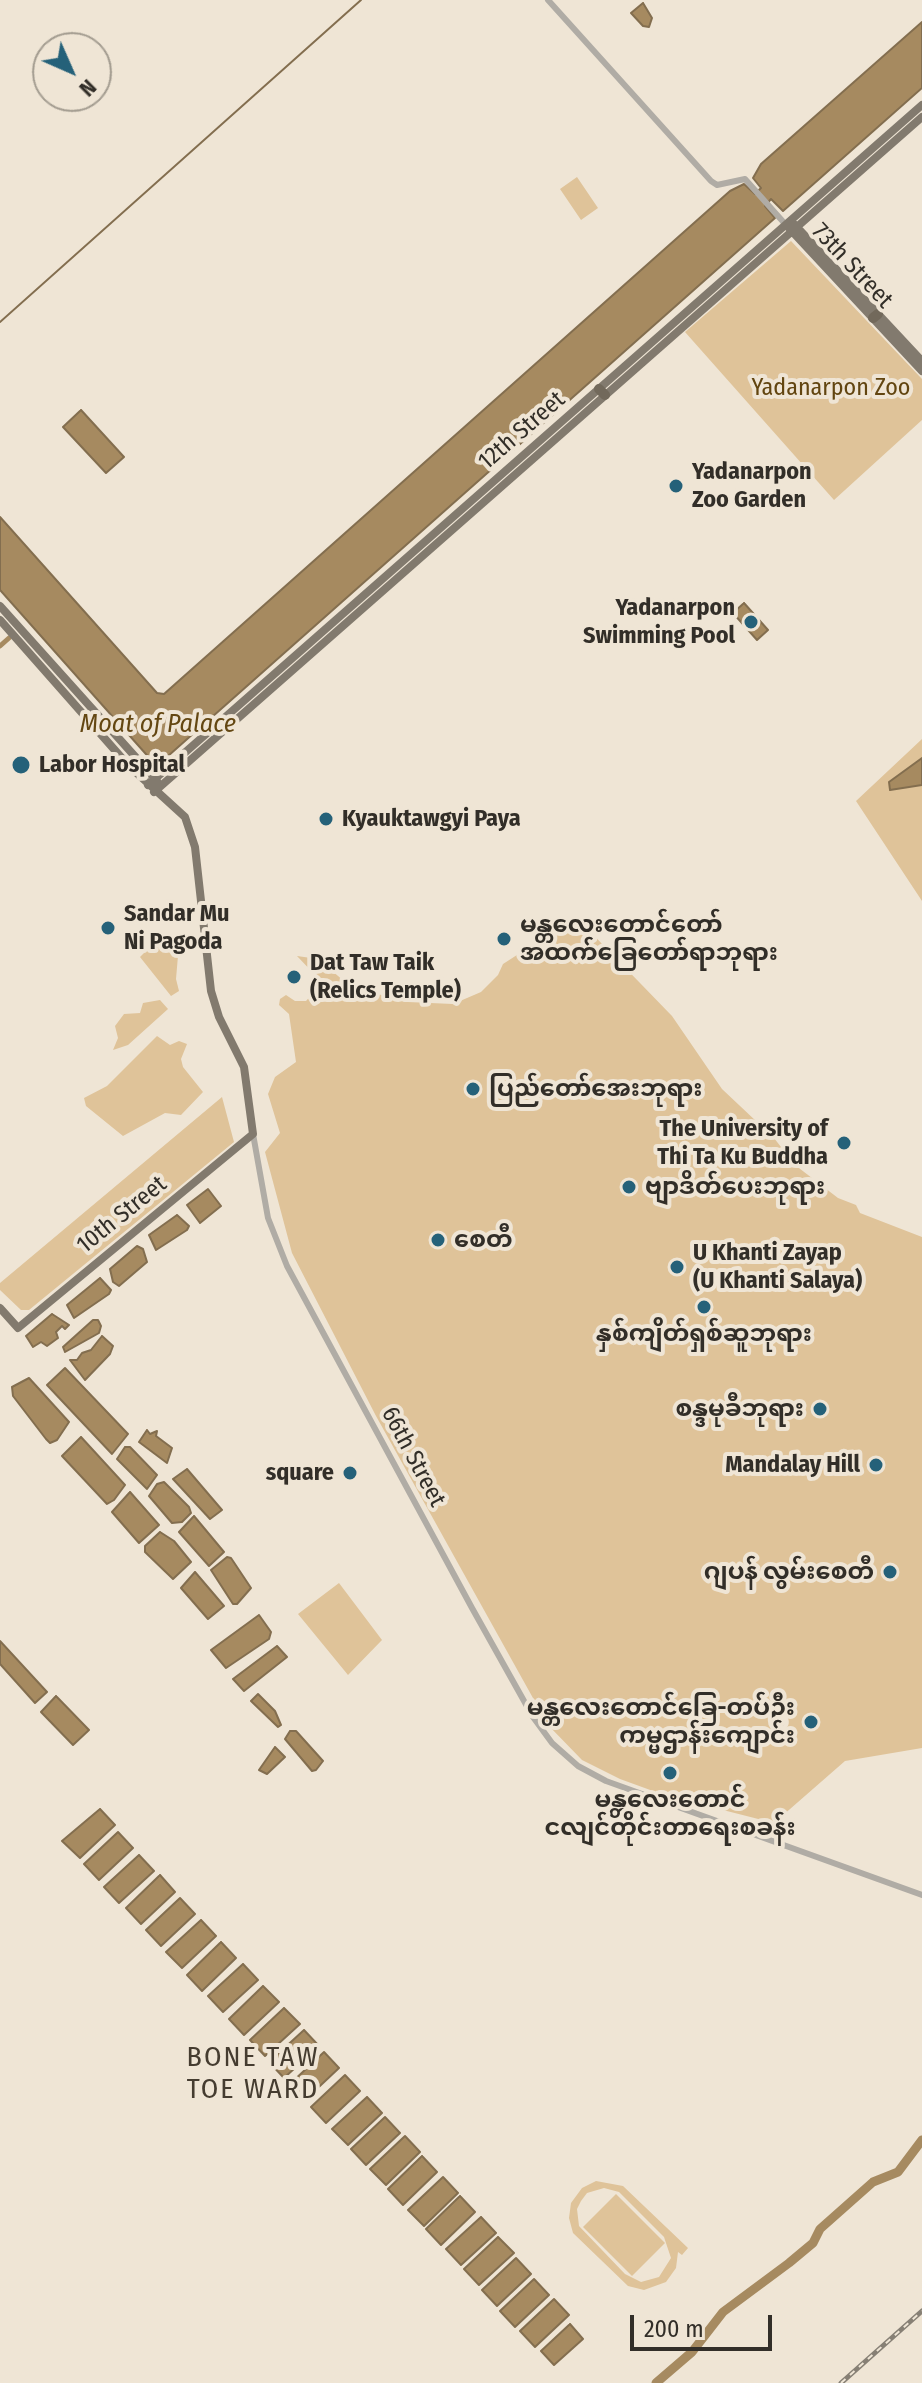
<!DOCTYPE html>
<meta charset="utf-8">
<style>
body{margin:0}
#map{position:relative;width:922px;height:2383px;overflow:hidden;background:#efe5d5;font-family:"Fira Sans Condensed",sans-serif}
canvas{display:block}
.north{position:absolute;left:32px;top:32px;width:80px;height:80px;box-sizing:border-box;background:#efe5d5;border:2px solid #a39c90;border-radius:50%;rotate:135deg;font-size:22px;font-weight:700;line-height:32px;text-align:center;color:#322e28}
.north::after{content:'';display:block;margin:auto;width:28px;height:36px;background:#256179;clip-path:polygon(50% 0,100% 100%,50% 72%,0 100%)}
.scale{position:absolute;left:630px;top:2315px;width:142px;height:36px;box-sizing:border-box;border:4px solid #322e28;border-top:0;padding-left:10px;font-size:24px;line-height:28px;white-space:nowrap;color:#322e28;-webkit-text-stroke:6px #efe5d5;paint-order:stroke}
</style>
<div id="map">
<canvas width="922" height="2383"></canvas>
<div class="north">N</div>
<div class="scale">200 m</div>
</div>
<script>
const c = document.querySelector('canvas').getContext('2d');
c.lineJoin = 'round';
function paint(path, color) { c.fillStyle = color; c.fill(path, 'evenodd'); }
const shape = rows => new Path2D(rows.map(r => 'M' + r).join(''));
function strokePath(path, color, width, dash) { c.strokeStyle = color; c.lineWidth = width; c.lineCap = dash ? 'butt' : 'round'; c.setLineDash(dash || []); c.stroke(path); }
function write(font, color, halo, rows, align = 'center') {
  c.font = font + ' "Fira Sans Condensed","Noto Sans Myanmar",sans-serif'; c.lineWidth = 8; c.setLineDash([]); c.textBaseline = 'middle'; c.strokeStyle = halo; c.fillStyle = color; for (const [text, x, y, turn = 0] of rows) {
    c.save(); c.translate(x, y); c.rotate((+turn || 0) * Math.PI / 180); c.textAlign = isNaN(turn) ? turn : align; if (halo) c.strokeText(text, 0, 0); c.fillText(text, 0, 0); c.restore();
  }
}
const green = shape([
 [577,177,598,208,581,220,560,189],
 [791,241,922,379,922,420,834,500,685,332],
 [922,739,922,901,856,801],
 [576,917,672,1016,722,1089,774,1138,795,1165,838,1198,856,1205,860,1213,922,1237,922,1748,845,1761,774,1823,664,1795,620,1779,582,1760,548,1725,376,1416,292,1253,265,1152,280,1133,268,1094,275,1077,296,1062,289,1014,279,1005,280,999,286,995,295,1001,306,1001,315,991,316,976,297,956,318,959,351,987,408,1002,453,1004,481,992,498,975,503,964],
 [170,934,179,944,176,979,179,991,171,996,140,957,162,935],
 [160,1000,168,1009,128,1045,113,1050,118,1038,115,1026,124,1014,140,1013,143,1003],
 [157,1036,170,1045,179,1041,187,1044,181,1059,183,1067,203,1092,181,1115,165,1113,123,1136,86,1106,84,1098,107,1086],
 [222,1097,234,1142,29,1310,21,1310,0,1290,0,1283],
 [339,1583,382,1640,348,1675,298,1614],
 [596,2181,623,2186,688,2248,682,2255,678,2252,676,2268,666,2282,644,2290,628,2286,573,2233,569,2218,571,2203,582,2188],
 [604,2188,619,2192,664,2237,671,2258,659,2277,641,2282,625,2274,579,2226,577,2209,581,2201,587,2193],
 [616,2194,665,2243,632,2276,583,2227]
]);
const water = shape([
 [643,3,652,18,649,27,643,26,631,13,643,3],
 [922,22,922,88,783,211,771,199,765,206,775,218,159,764,153,762,0,590,0,517,157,693,164,694,730,191,744,184,755,194,761,188,753,178,761,164,922,22],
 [81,410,124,457,106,473,63,427,81,410],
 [744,603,768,630,757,640,733,613,744,603],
 [922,758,922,785,890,790,889,782,922,758],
 [208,1189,221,1206,200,1223,187,1205,208,1189],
 [177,1215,189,1226,187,1230,156,1250,149,1235,177,1215],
 [137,1246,143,1249,147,1262,119,1286,113,1282,110,1269,137,1246],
 [100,1278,111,1290,109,1294,74,1318,67,1305,100,1278],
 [52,1314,69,1325,65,1329,62,1326,56,1332,58,1338,47,1346,41,1342,33,1347,26,1336,52,1314],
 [93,1320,98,1320,101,1326,99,1333,65,1352,63,1347,93,1320],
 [102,1336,113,1346,110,1354,85,1380,70,1360,77,1360,82,1353,91,1350,102,1336],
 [65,1368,128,1434,112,1454,47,1385,65,1368],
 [29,1378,69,1422,57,1440,50,1443,46,1439,13,1396,12,1387,29,1378],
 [147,1430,150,1434,157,1431,156,1436,172,1448,167,1463,139,1442,147,1430],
 [81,1437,125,1485,114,1500,107,1504,62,1456,81,1437],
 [125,1447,130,1447,157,1475,147,1489,117,1459,125,1447],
 [187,1469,222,1510,210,1519,173,1479,187,1469],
 [164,1482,189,1507,191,1513,182,1522,172,1523,149,1496,157,1484,164,1482],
 [130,1492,159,1525,139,1543,112,1512,130,1492],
 [194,1516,224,1552,209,1566,179,1532,194,1516],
 [160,1532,174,1541,191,1562,173,1579,145,1552,145,1546,160,1532],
 [227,1557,231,1558,251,1588,237,1604,233,1604,211,1570,227,1557],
 [195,1572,224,1606,208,1619,181,1588,195,1572],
 [259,1615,271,1632,269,1639,226,1668,211,1650,259,1615],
 [0,1641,47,1692,35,1703,0,1664,0,1641],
 [277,1646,287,1657,244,1691,233,1679,277,1646],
 [258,1694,275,1711,281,1725,278,1727,251,1701,258,1694],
 [56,1696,89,1730,73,1745,41,1712,56,1696],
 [290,1731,296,1731,323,1761,316,1770,312,1771,285,1739,290,1731],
 [275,1747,285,1757,267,1774,259,1770,275,1747],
 [100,1809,115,1825,80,1858,62,1841,100,1809],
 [118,1832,133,1848,99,1880,84,1864,118,1832],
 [139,1855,154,1871,119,1903,104,1887,139,1855],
 [160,1875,175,1892,141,1924,126,1908,160,1875],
 [180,1898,195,1914,161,1946,146,1930,180,1898],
 [201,1920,216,1936,182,1968,166,1952,201,1920],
 [221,1942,236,1958,202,1991,187,1975,221,1942],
 [243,1964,258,1980,223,2012,208,1996,243,1964],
 [263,1986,279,2002,244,2035,229,2019,263,1986],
 [284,2008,300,2024,265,2056,250,2040,284,2008],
 [304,2030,319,2046,284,2078,269,2062,304,2030],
 [324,2052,339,2068,305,2100,290,2084,324,2052],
 [345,2075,360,2091,326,2123,311,2107,345,2075],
 [367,2097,382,2113,348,2145,332,2129,367,2097],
 [385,2117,400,2133,366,2165,351,2149,385,2117],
 [405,2136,420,2152,386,2185,370,2169,405,2136],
 [422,2156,437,2172,403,2205,388,2189,422,2156],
 [443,2177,458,2193,424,2226,408,2210,443,2177],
 [460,2196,475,2212,441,2245,426,2229,460,2196],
 [481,2217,496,2233,461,2265,446,2249,481,2217],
 [498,2237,514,2253,479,2285,464,2269,498,2237],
 [516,2258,531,2274,497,2306,482,2290,516,2258],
 [534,2279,549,2295,515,2327,500,2311,534,2279],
 [554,2299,569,2315,535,2347,520,2331,554,2299],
 [570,2324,583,2339,554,2365,541,2351,570,2324]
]);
const stream = shape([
 [0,322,361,0]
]);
const canal = shape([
 [0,646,9,638]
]);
const river = shape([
 [656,2383,692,2352,723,2312,789,2263,813,2243,820,2229,873,2182,898,2172,922,2140]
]);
const minor = shape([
 [548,0,711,181,717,185,745,179,786,225],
 [253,1134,268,1218,287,1266,472,1608,533,1717,552,1743,578,1766,606,1781,922,1895]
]);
const major = shape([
 [794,224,922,361],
 [789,228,922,371],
 [0,606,157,781],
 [0,620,128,765,185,817,195,847,211,991,219,1017,244,1067,253,1134,18,1328,0,1308],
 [148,785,922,105],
 [154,792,922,117]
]);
const highway = shape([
 [873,318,878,314],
 [599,389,605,395]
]);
const rail = shape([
 [841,2383,922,2311]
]);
const markers = [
 [676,486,8,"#256179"],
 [751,622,8,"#256179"],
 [21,765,10,"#256179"],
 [326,819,8,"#256179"],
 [108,928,8,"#256179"],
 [504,939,8,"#256179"],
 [294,977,8,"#256179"],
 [473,1089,8,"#256179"],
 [844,1143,8,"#256179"],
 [629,1187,8,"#256179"],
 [438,1240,8,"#256179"],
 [677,1267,8,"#256179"],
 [704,1307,8,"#256179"],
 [820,1409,8,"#256179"],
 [876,1465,8,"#256179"],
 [350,1473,8,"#256179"],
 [890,1572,8,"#256179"],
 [811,1722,8,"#256179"],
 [670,1773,8,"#256179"]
];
const streetNames = [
 ["73th Street",852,266,47],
 ["12th Street",522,431,-41],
 ["10th Street",122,1215,-39],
 ["66th Street",413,1457,62]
];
const parkNames = [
 ["Yadanarpon Zoo",831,388]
];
const poiNames = [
 ["Yadanarpon",692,472],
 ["Zoo Garden",692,500],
 ["Yadanarpon",735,608,"right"],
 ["Swimming Pool",735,636,"right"],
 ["Labor Hospital",39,765],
 ["Kyauktawgyi Paya",342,819],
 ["Sandar Mu",124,914],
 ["Ni Pagoda",124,942],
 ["မန္တ‌လေးတောင်တော်",520,925],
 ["အထက်ခြေတော်ရာဘုရား‌",520,953],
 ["Dat Taw Taik",310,963],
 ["(Relics Temple)",310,991],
 ["ပြည်တော်အေးဘုရား",489,1089],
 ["The University of",828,1129,"right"],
 ["Thi Ta Ku Buddha",828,1157,"right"],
 ["ဗျာဒိတ်ပေးဘုရား",645,1187],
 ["စေတီ",454,1240],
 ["U Khanti Zayap",693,1253],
 ["(U Khanti Salaya)",693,1281],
 ["နှစ်ကျိတ်ရှစ်ဆူဘုရား",704,1334,"center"],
 ["စန္ဒမုခီဘုရား",804,1409,"right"],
 ["Mandalay Hill",860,1465,"right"],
 ["square",334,1473,"right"],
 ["ဂျပန် လွမ်းစေတီ",874,1572,"right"],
 ["မန္တလေးတောင်ခြေ-တပ်ဦး",795,1708,"right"],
 ["ကမ္မဌာန်းကျောင်း",795,1736,"right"],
 ["မန္တလေးတောင်",670,1800,"center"],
 ["ငလျင်တိုင်းတာရေးစခန်း",670,1828,"center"]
];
const waterNames = [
 ["Moat of Palace",158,725]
];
const quarterNames = [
 ["BONE TAW",253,2058],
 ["TOE WARD",253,2090]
];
paint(green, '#dfc399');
paint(water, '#a68a60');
strokePath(water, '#836e4f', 2);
strokePath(stream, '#836e4f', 2);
strokePath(canal, '#a68a60', 5);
strokePath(river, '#a68a60', 9);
strokePath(minor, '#b0aca5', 6);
strokePath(major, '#827a6e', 8);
strokePath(highway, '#72695b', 10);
strokePath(rail, '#878075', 5);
strokePath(rail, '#efe5d5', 2, [6]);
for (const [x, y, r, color] of markers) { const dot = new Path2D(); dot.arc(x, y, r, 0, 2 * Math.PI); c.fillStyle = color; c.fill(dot); strokePath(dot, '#efe5d5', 3); }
write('24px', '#322e28', '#efe5d5', streetNames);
write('24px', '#624510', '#efe5d5', parkNames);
write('bold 24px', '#322e28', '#efe5d5', poiNames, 'left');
write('italic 26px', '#644712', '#efe5d5', waterNames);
c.letterSpacing = '2px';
write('28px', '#453c30', '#efe5d5', quarterNames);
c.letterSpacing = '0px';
</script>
